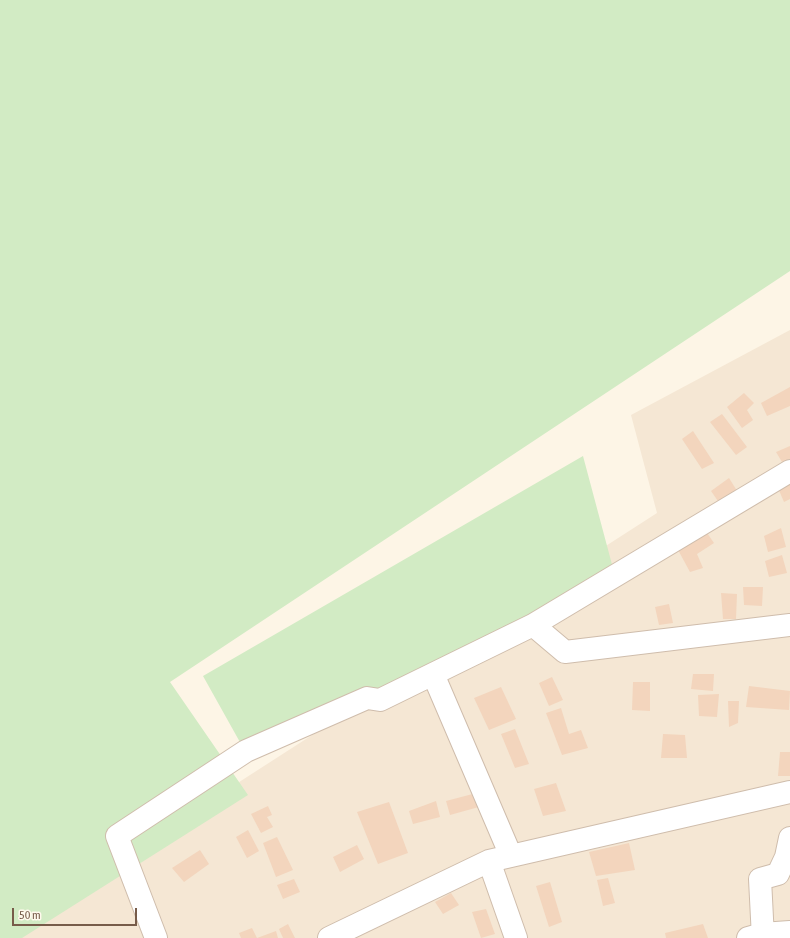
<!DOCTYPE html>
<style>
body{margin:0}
#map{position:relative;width:790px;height:938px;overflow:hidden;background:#fdf5e6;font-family:"Asap Condensed",sans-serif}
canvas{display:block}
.scale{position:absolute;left:12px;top:908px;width:125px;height:18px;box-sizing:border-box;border:2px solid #775c4a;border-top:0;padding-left:5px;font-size:12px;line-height:14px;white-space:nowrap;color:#775c4a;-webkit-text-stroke:3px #fff9ed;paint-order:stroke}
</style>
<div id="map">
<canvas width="790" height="938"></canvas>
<div class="scale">50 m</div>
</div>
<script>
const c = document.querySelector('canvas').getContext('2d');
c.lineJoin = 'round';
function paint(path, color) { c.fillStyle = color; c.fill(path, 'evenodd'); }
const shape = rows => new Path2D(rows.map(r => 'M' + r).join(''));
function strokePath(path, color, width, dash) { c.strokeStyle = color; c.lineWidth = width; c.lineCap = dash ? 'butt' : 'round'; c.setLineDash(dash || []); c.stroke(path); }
const residential = shape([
 [790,330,790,938,0,938,0,936,657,513,631,415]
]);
const green = shape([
 [0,0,790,0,790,271,170,682,248,795,22,938,0,938],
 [583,456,614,572,376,693,372,687,241,744,203,676]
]);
const building = shape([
 [790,387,790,406,767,416,761,403],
 [744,393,754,403,747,410,753,420,742,428,727,407],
 [722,414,747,447,736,455,710,422],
 [693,431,714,463,702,469,682,439],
 [790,446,790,459,782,462,776,452],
 [729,478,739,494,720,504,711,491],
 [790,483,790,499,784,502,778,488],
 [781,528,786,547,768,552,764,536],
 [705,530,714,543,697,554,703,568,690,572,677,548],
 [782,555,787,573,769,577,765,561],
 [743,587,763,587,762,606,744,605],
 [721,593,737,594,736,619,723,619],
 [669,604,673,623,659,625,655,607],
 [693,674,714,674,713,691,691,689],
 [552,677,563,700,549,706,539,683],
 [633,682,650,682,650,711,632,710],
 [749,686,790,691,789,710,746,707],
 [501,687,516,719,489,730,474,698],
 [719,694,717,717,699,716,698,695],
 [728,701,739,701,738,723,729,727],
 [561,708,569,734,581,730,588,748,562,755,546,713],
 [515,729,529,764,515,768,501,734],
 [663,734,685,735,687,758,661,758],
 [780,752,790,752,790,776,778,776],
 [556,783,566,811,543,816,534,789],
 [484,791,486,805,450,815,446,801],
 [436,801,440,817,413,824,409,811],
 [389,802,408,853,378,864,357,812],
 [268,806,272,815,267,817,273,827,261,833,251,814],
 [248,830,259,851,247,858,236,837],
 [277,837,293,870,276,877,263,843],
 [629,843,635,870,596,876,589,852],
 [357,845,364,859,340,872,333,857],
 [200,850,209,864,184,882,172,868],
 [608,878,615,903,603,906,597,880],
 [294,879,300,892,283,899,277,885],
 [550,882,562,922,549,927,536,886],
 [451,893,459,905,443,914,435,902],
 [486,909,495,934,481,938,472,912],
 [288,924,295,938,283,938,279,929],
 [703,924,708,938,666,938,665,933],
 [252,928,257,938,276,931,278,938,241,938,239,933]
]);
const minor = shape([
 [533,625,565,652,790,625],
 [433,674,511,856],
 [489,861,516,938],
 [156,938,117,836,246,751,367,698,380,700,533,625,790,471],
 [329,938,489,861,790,792],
 [748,938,762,934,790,932],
 [763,938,760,879,778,874,786,857,790,838]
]);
paint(residential, '#f5e7d4');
paint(green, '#d2ebc4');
paint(building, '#f3d5bd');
strokePath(minor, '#cfbdac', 24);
strokePath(minor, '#fff', 22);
</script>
